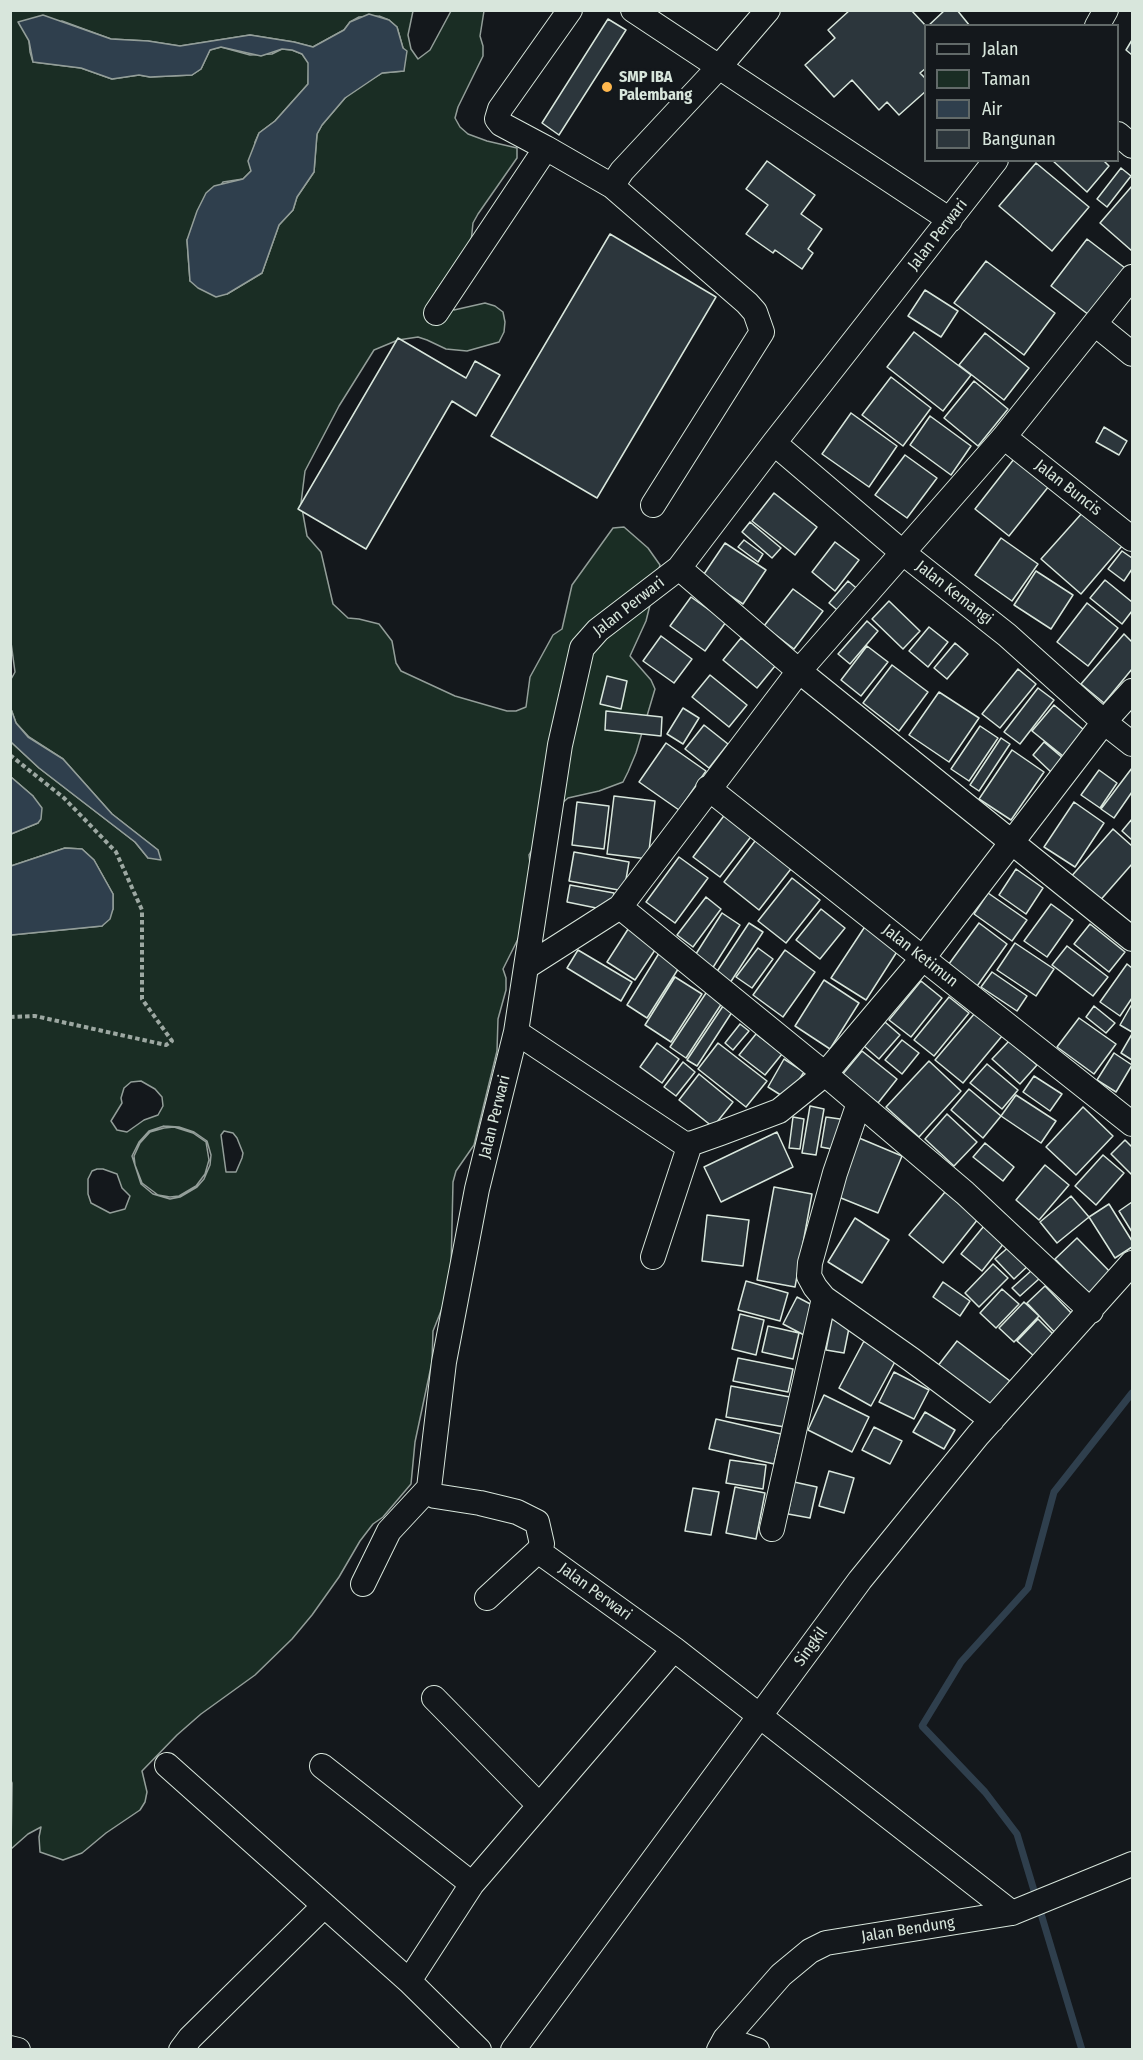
<!DOCTYPE html>
<style>
body{margin:0}
#map{position:relative;width:1143px;height:2060px;overflow:hidden;background:#14181c;font-family:"Fira Sans Condensed",sans-serif}
canvas{display:block}
.frame{position:absolute;inset:0;border:12px solid #d8e6dc;pointer-events:none}
.legend{position:absolute;left:924px;top:24px;width:195px;height:138px;box-sizing:border-box;background:#14181c;border:2px solid #626a69;margin:0;padding:8px 10px;list-style:none;font-size:18px;color:#d8e6dc}
.legend li{display:flex;align-items:center;gap:12px;height:30px}
.legend b{width:30px;border:2px solid #626a69}
</style>
<div id="map">
<canvas width="1143" height="2060"></canvas>
<div class="frame"></div>
<ul class="legend">
<li><b style="height:8px;background:#14181c"></b>Jalan</li>
<li><b style="height:16px;background:#1a2d24"></b>Taman</li>
<li><b style="height:16px;background:#2f3f4d"></b>Air</li>
<li><b style="height:16px;background:#2c363c"></b>Bangunan</li>
</ul>
</div>
<script>
const c = document.querySelector('canvas').getContext('2d');
c.lineJoin = 'round';
function paint(path, color) { c.fillStyle = color; c.fill(path, 'evenodd'); }
const shape = rows => new Path2D(rows.map(r => 'M' + r).join(''));
function strokePath(path, color, width, dash) { c.strokeStyle = color; c.lineWidth = width; c.lineCap = dash ? 'butt' : 'round'; c.setLineDash(dash || []); c.stroke(path); }
function write(font, color, halo, rows, align = 'center') {
  c.font = font + ' "Fira Sans Condensed",sans-serif'; c.lineWidth = 4.5; c.setLineDash([]); c.textBaseline = 'middle'; c.strokeStyle = halo; c.fillStyle = color; for (const [text, x, y, turn = 0] of rows) {
    c.save(); c.translate(x, y); c.rotate((+turn || 0) * Math.PI / 180); c.textAlign = isNaN(turn) ? turn : align; if (halo) c.strokeText(text, 0, 0); c.fillText(text, 0, 0); c.restore();
  }
}
const green = shape([
 [11,11,413,11,408,35,411,49,418,59,430,50,451,11,484,11,480,36,483,46,483,56,458,107,455,118,460,127,468,134,487,141,517,148,517,158,478,214,473,223,471,242,436,291,454,310,485,303,495,306,503,312,505,322,504,332,499,342,467,351,446,349,427,340,418,337,398,340,374,350,339,406,305,471,301,503,307,536,321,552,333,604,348,618,359,619,379,624,392,641,396,663,401,671,455,696,507,711,516,711,526,707,530,677,553,635,562,629,572,585,613,528,624,527,648,548,660,565,646,621,630,656,651,680,655,689,636,753,628,772,623,782,599,791,568,798,560,805,529,855,533,886,524,927,503,969,506,978,506,990,498,1019,497,1051,474,1145,456,1171,453,1182,451,1270,445,1301,433,1331,432,1362,415,1442,411,1484,383,1517,373,1524,360,1541,339,1577,312,1615,292,1639,255,1675,201,1714,177,1735,142,1771,147,1792,145,1802,140,1810,106,1833,82,1853,63,1860,40,1852,39,1837,41,1827,28,1834,11,1849,12,1783,10,1778,11,935,102,926,113,909,113,894,94,860,82,849,65,848,11,866,11,834,38,823,33,796,11,777,11,742,39,768,135,842,148,858,158,850,112,814,63,759,29,737,16,723,11,709,10,681,15,672,10,635,11,11],
 [379,16,389,20,397,27,403,48,404,71,382,73,353,90,345,98,322,125,317,134,314,172,297,197,293,210,279,225,262,273,227,294,190,281,187,240,223,182,243,179,251,171,255,142,259,133,275,121,308,84,309,63,302,54,292,50,282,49,272,54,250,55,221,47,210,50,201,69,192,75,150,77,139,75,112,79,81,68,33,62,30,52,29,41,62,21,111,39,148,41,180,46,250,35,294,42,313,47,344,30,350,22,359,17,379,16],
 [141,1081,155,1089,162,1097,163,1106,158,1115,144,1120,127,1132,117,1130,111,1121,122,1103,121,1098,124,1088,131,1082,141,1081],
 [164,1126,179,1127,194,1132,207,1141,211,1155,210,1165,204,1179,197,1187,180,1197,170,1199,153,1194,141,1184,132,1156,139,1142,149,1131,164,1126],
 [224,1131,233,1133,237,1138,243,1153,242,1158,236,1172,226,1172,221,1135,224,1131],
 [97,1169,103,1169,117,1174,122,1188,130,1196,125,1209,110,1213,91,1203,88,1194,88,1179,92,1171,97,1169],
 [174,1127,193,1133,206,1142,209,1160,205,1174,196,1186,179,1196,170,1197,158,1195,142,1183,135,1165,134,1156,140,1143,150,1132,164,1128,174,1127]
]);
const water = shape([
 [369,14,389,20,397,27,403,48,407,51,404,71,382,73,345,98,322,125,317,134,314,172,297,197,293,210,279,225,262,273,227,294,216,297,198,288,190,281,187,240,197,211,206,193,214,186,243,179,251,171,248,161,259,133,275,121,308,84,308,63,302,54,292,50,282,49,261,56,221,47,210,50,201,69,192,75,150,77,139,75,112,79,81,68,33,62,29,41,18,22,43,15,111,39,148,41,180,46,250,35,294,42,313,47,344,30,350,22,369,14],
 [11,709,16,723,28,737,63,759,112,814,158,850,161,860,148,858,135,842,39,768,11,742,11,709],
 [11,777,33,796,42,808,41,819,38,823,11,834,11,777],
 [65,848,82,849,94,860,113,894,113,909,110,919,102,926,11,935,11,866,65,848]
]);
const stream = shape([
 [1082,2050,1017,1834,985,1792,922,1726,961,1662,1028,1588,1054,1492,1132,1393]
]);
const building = shape([
 [850,10,911,10,926,26,926,68,920,73,926,79,926,91,899,115,887,102,879,110,852,80,834,97,805,65,835,38,828,30,850,10],
 [945,10,957,10,970,26,928,26,945,10],
 [608,19,626,30,559,135,542,123,608,19],
 [1132,40,1132,55,1126,50,1132,40],
 [1052,160,1103,160,1109,166,1087,192,1052,160],
 [767,161,815,195,801,214,822,229,808,249,813,253,802,269,775,250,773,253,746,234,768,205,746,189,767,161],
 [1036,163,1089,207,1052,251,999,206,1036,163],
 [1121,168,1131,176,1107,207,1097,199,1121,168],
 [1132,186,1132,251,1100,223,1132,186],
 [610,234,716,297,597,498,491,436,610,234],
 [1087,239,1125,268,1089,315,1051,286,1087,239],
 [986,261,1055,313,1024,355,954,303,986,261],
 [925,290,958,311,941,337,908,316,925,290],
 [914,332,971,375,943,411,887,367,914,332],
 [985,333,1029,368,1004,400,959,365,985,333],
 [398,338,466,378,475,361,500,375,476,416,452,401,366,549,298,509,398,338],
 [891,377,931,408,903,446,862,415,891,377],
 [974,381,1008,409,978,446,944,418,974,381],
 [851,413,897,446,869,487,822,454,851,413],
 [930,416,971,446,951,475,910,445,930,416],
 [1104,427,1127,441,1119,455,1096,442,1104,427],
 [905,455,937,478,907,518,875,495,905,455],
 [1014,459,1049,486,1009,536,975,509,1014,459],
 [774,493,817,527,795,555,752,521,774,493],
 [1083,512,1122,546,1081,594,1041,559,1083,512],
 [750,522,781,548,772,558,742,532,750,522],
 [1001,538,1038,564,1012,601,975,575,1001,538],
 [744,540,763,554,758,562,738,547,744,540],
 [835,542,859,560,835,591,812,572,835,542],
 [725,543,766,570,743,604,702,577,725,543],
 [1122,551,1132,558,1132,569,1124,581,1108,569,1122,551],
 [1036,571,1073,595,1051,629,1014,605,1036,571],
 [1105,580,1132,602,1132,611,1122,624,1090,598,1105,580],
 [848,581,861,592,842,614,829,603,848,581],
 [793,589,823,611,794,649,764,626,793,589],
 [691,597,726,622,705,651,670,626,691,597],
 [889,601,920,631,903,649,872,619,889,601],
 [1087,603,1118,628,1088,666,1057,642,1087,603],
 [867,621,878,631,850,664,838,654,867,621],
 [929,627,948,642,928,667,909,651,929,627],
 [1124,634,1132,642,1132,669,1104,703,1081,684,1124,634],
 [661,636,692,659,674,683,643,661,661,636],
 [741,638,775,666,757,688,723,660,741,638],
 [955,643,968,654,947,679,934,668,955,643],
 [867,646,888,662,861,696,841,680,867,646],
 [892,665,928,692,899,731,863,703,892,665],
 [1018,669,1036,684,1000,728,982,714,1018,669],
 [710,675,747,705,729,727,692,697,710,675],
 [607,676,627,681,621,709,600,704,607,676],
 [1038,688,1054,700,1020,744,1004,732,1038,688],
 [939,692,979,718,949,762,909,735,939,692],
 [1054,705,1084,730,1063,756,1032,731,1054,705],
 [683,708,699,718,683,744,667,734,683,708],
 [606,711,662,717,661,736,605,730,606,711],
 [704,725,728,744,709,768,685,749,704,725],
 [980,726,998,738,969,781,951,769,980,726],
 [1001,738,1010,744,979,791,970,785,1001,738],
 [1044,742,1064,759,1052,773,1033,755,1044,742],
 [666,743,706,771,679,810,639,782,666,743],
 [1012,750,1044,772,1011,820,979,799,1012,750],
 [1132,768,1132,792,1114,818,1101,809,1132,768],
 [1099,770,1117,783,1100,808,1081,795,1099,770],
 [614,796,655,801,648,859,607,854,614,796],
 [577,802,609,806,604,849,572,845,577,802],
 [1074,802,1104,823,1075,867,1044,847,1074,802],
 [726,813,753,834,720,877,693,857,726,813],
 [1132,819,1132,840,1122,831,1132,819],
 [1113,829,1132,846,1132,864,1097,904,1069,879,1113,829],
 [758,837,794,865,759,910,724,882,758,837],
 [574,852,629,862,624,891,569,881,574,852],
 [679,857,708,878,675,923,646,902,679,857],
 [1016,869,1043,888,1026,914,999,895,1016,869],
 [792,878,820,900,786,943,758,921,792,878],
 [570,885,614,893,611,911,567,902,570,885],
 [988,893,1027,920,1012,941,974,914,988,893],
 [706,897,721,909,693,947,677,935,706,897],
 [1051,904,1073,920,1047,957,1024,941,1051,904],
 [821,909,845,928,820,959,796,940,821,909],
 [722,913,740,925,712,969,694,957,722,913],
 [632,923,661,941,635,980,607,962,632,923],
 [749,923,763,932,728,986,714,976,749,923],
 [979,923,1007,944,975,989,946,968,979,923],
 [1090,924,1125,952,1109,972,1074,944,1090,924],
 [866,925,900,947,866,1000,831,978,866,925],
 [1015,943,1054,969,1036,996,997,970,1015,943],
 [1067,946,1108,977,1093,996,1052,965,1067,946],
 [758,948,773,959,752,988,736,977,758,948],
 [578,950,632,982,621,1001,567,968,578,950],
 [661,950,682,963,647,1018,627,1005,661,950],
 [785,950,815,972,783,1017,753,995,785,950],
 [1127,964,1132,968,1132,998,1120,1016,1100,1002,1127,964],
 [992,972,1027,996,1017,1011,981,987,992,972],
 [675,977,702,994,671,1042,645,1025,675,977],
 [824,980,859,1003,830,1049,795,1026,824,980],
 [921,981,942,998,911,1037,889,1020,921,981],
 [708,990,724,1000,686,1058,670,1047,708,990],
 [949,997,969,1013,934,1056,914,1040,949,997],
 [725,1003,734,1009,697,1066,687,1060,725,1003],
 [1132,1004,1132,1032,1120,1025,1132,1004],
 [1094,1006,1115,1023,1106,1033,1086,1017,1094,1006],
 [975,1013,1002,1036,963,1083,935,1060,975,1013],
 [1079,1018,1116,1044,1094,1074,1057,1047,1079,1018],
 [885,1022,900,1035,879,1059,864,1046,885,1022],
 [740,1024,749,1031,733,1050,725,1043,740,1024],
 [756,1034,782,1054,765,1075,739,1055,756,1034],
 [1132,1034,1132,1060,1121,1053,1132,1034],
 [902,1040,919,1053,902,1074,885,1060,902,1040],
 [1009,1041,1037,1065,1020,1084,992,1059,1009,1041],
 [657,1043,679,1059,662,1083,640,1067,657,1043],
 [718,1043,767,1081,746,1107,698,1069,718,1043],
 [862,1051,897,1079,878,1103,842,1075,862,1051],
 [1114,1053,1132,1065,1116,1092,1097,1080,1114,1053],
 [784,1059,804,1072,787,1099,768,1087,784,1059],
 [929,1061,961,1091,919,1137,886,1107,929,1061],
 [683,1062,695,1072,676,1096,664,1087,683,1062],
 [987,1064,1018,1090,1002,1109,970,1083,987,1064],
 [699,1074,733,1102,713,1127,679,1100,699,1074],
 [1034,1076,1062,1094,1050,1111,1023,1092,1034,1076],
 [969,1089,1001,1116,983,1138,951,1110,969,1089],
 [1016,1095,1056,1121,1041,1143,1001,1116,1016,1095],
 [810,1106,824,1109,816,1155,802,1153,810,1106],
 [1083,1107,1113,1136,1076,1175,1046,1147,1083,1107],
 [947,1114,977,1142,954,1166,925,1139,947,1114],
 [793,1117,804,1119,800,1149,789,1148,793,1117],
 [826,1117,847,1120,842,1151,821,1147,826,1117],
 [777,1132,793,1167,721,1202,704,1167,777,1132],
 [859,1138,902,1156,878,1213,836,1196,859,1138],
 [1125,1140,1132,1147,1132,1175,1111,1154,1125,1140],
 [985,1143,1014,1167,1003,1181,973,1157,985,1143],
 [1103,1155,1124,1173,1096,1205,1075,1186,1103,1155],
 [1045,1165,1069,1185,1039,1220,1016,1200,1045,1165],
 [774,1187,812,1194,795,1287,757,1280,774,1187],
 [945,1192,978,1219,943,1263,909,1235,945,1192],
 [1071,1196,1089,1217,1057,1243,1040,1222,1071,1196],
 [1132,1202,1132,1232,1119,1211,1132,1202],
 [1109,1204,1132,1241,1132,1247,1115,1258,1089,1217,1109,1204],
 [707,1215,749,1220,743,1266,702,1261,707,1215],
 [855,1218,889,1240,862,1283,828,1262,855,1218],
 [988,1221,1008,1238,982,1271,961,1254,988,1221],
 [1077,1238,1115,1277,1093,1298,1055,1259,1077,1238],
 [1011,1245,1030,1264,1014,1279,995,1259,1011,1245],
 [993,1264,1008,1278,979,1307,965,1293,993,1264],
 [1032,1270,1040,1278,1020,1296,1012,1288,1032,1270],
 [746,1281,788,1293,780,1321,738,1310,746,1281],
 [943,1282,970,1301,960,1316,933,1297,943,1282],
 [1045,1286,1077,1319,1059,1337,1027,1303,1045,1286],
 [1002,1289,1019,1304,996,1328,980,1313,1002,1289],
 [797,1297,818,1308,804,1335,783,1324,797,1297],
 [1024,1302,1039,1316,1014,1342,999,1328,1024,1302],
 [740,1314,764,1320,756,1355,732,1349,740,1314],
 [832,1319,850,1323,844,1353,826,1350,832,1319],
 [1038,1319,1055,1336,1035,1357,1017,1341,1038,1319],
 [768,1326,799,1333,793,1359,762,1352,768,1326],
 [864,1341,897,1358,871,1406,839,1388,864,1341],
 [957,1341,1010,1381,990,1408,937,1367,957,1341],
 [738,1358,793,1369,788,1392,733,1381,738,1358],
 [894,1372,929,1390,914,1419,879,1402,894,1372],
 [731,1386,790,1397,785,1427,726,1417,731,1386],
 [824,1395,869,1417,852,1452,808,1430,824,1395],
 [925,1412,955,1430,944,1449,913,1432,925,1412],
 [716,1419,781,1434,774,1464,709,1449,716,1419],
 [874,1427,902,1441,890,1464,862,1450,874,1427],
 [730,1460,766,1465,763,1489,726,1483,730,1460],
 [829,1471,854,1478,844,1513,819,1506,829,1471],
 [794,1482,817,1487,810,1518,788,1514,794,1482],
 [735,1487,765,1493,756,1539,726,1533,735,1487],
 [693,1488,719,1492,711,1535,685,1531,693,1488]
]);
const path = shape([
 [10,755,64,798,116,852,142,910,142,999,172,1041,166,1045,35,1016,10,1017]
]);
const minor = shape([
 [633,10,950,220],
 [1097,26,1106,10],
 [1118,134,1132,146],
 [546,148,501,124,497,119,500,109,570,10],
 [996,160,774,443,679,568,598,630,582,648,560,745,516,1032,477,1189,444,1362,429,1488,431,1494,435,1496,480,1503,517,1512,537,1522,542,1544,538,1551,674,1649,1012,1913],
 [612,186,747,303,755,312,762,332,653,505],
 [436,313,546,148,612,186,622,171,719,67,768,10],
 [1095,324,1132,354],
 [1004,437,1132,539],
 [774,443,902,552,1007,635,1104,722,1132,744],
 [679,568,799,671,1132,939],
 [708,788,1132,1124],
 [620,907,825,1074,965,1193,1091,1311],
 [526,967,620,907,799,671,1004,437,1132,277],
 [516,1032,683,1143,690,1144,721,1133,779,1111,825,1074,923,958,1104,722,1132,691],
 [859,1103,835,1173,810,1263,809,1276,815,1287,824,1298,912,1360,992,1420],
 [653,1257,690,1144],
 [772,1529,824,1298],
 [363,1584,389,1531,429,1488],
 [487,1598,538,1551],
 [434,1698,539,1805],
 [167,1765,409,1981,472,1884,674,1649],
 [322,1766,472,1884],
 [409,1981,479,2050],
 [725,2039,757,2050],
 [10,2048,18,2050],
 [181,2050,190,2038,324,1906],
 [513,2050,860,1580,978,1435,1132,1263],
 [719,2050,725,2039,781,1975,810,1951,826,1943,1012,1913,1132,1864]
]);
const markers = [
 [607,87,6,"#ffb74d"]
];
const poiNames = [
 ["SMP IBA",619,78],
 ["Palembang",619,96]
];
const streetNames = [
 ["Jalan Perwari",938,235,-52],
 ["Jalan Buncis",1068,488,38],
 ["Jalan Kemangi",954,593,38],
 ["Jalan Perwari",629,607,-38],
 ["Jalan Ketimun",920,956,38],
 ["Jalan Perwari",495,1117,-76],
 ["Jalan Perwari",595,1592,36],
 ["Singkil",811,1647,-54],
 ["Jalan Bendung",908,1930,-9]
];
paint(green, '#1a2d24');
strokePath(green, '#939e99', 1.5);
paint(water, '#2f3f4d');
strokePath(water, '#939e99', 1.5);
strokePath(stream, '#2f3f4d', 7);
paint(building, '#2c363c');
strokePath(building, '#d8e6dc', 1.5);
strokePath(minor, '#d8e6dc', 26);
strokePath(path, '#9da8a2', 4, [4.5, 3]);
strokePath(minor, '#14181c', 24);
for (const [x, y, r, color] of markers) { const dot = new Path2D(); dot.arc(x, y, r, 0, 2 * Math.PI); c.fillStyle = color; c.fill(dot); strokePath(dot, '#14181c', 2); }
write('bold 16px', '#d8e6dc', '#14181c', poiNames, 'left');
write('16px', '#d8e6dc', '#14181c', streetNames);
</script>
